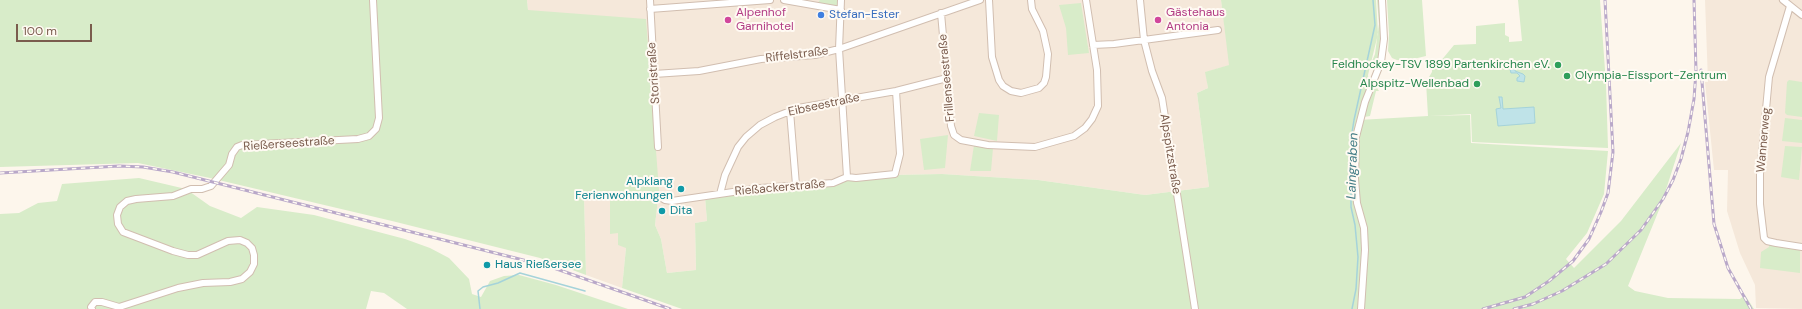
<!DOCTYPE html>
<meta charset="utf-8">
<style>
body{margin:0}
#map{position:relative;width:1802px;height:309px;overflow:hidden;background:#fdf6ec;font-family:"DM Sans",sans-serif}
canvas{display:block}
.scale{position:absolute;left:16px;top:24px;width:76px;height:18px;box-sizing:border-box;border:2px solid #7a5c4d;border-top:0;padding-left:5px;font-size:12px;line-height:14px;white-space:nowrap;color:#7a5c4d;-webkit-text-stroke:3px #fffaf3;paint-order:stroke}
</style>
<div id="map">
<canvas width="1802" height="309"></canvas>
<div class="scale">100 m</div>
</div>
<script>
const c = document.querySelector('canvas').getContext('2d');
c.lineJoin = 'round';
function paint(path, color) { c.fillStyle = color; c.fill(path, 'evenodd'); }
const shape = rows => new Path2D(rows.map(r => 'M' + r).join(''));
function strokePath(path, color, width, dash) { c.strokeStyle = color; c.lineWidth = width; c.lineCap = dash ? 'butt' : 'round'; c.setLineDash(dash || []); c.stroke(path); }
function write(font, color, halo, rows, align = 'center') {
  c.font = font + ' "DM Sans",sans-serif'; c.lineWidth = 4; c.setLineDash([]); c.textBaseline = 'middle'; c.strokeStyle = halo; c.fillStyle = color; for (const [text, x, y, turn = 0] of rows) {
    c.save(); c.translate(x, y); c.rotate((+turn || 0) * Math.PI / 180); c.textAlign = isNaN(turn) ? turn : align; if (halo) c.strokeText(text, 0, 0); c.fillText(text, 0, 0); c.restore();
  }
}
const residential = shape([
 [527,0,1221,0,1230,65,1206,72,1208,88,1197,93,1209,187,1145,195,1038,180,942,174,894,175,705,197,707,221,695,223,696,270,667,273,661,239,655,225,659,190,528,10],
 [1705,0,1802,0,1802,309,1756,308,1755,285,1740,253,1727,211,1728,170,1714,170,1705,82,1708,82],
 [584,195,610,195,610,233,618,233,626,248,622,288,586,275]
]);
const green = shape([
 [0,0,527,0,528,10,646,19,659,190,655,225,661,239,667,273,696,270,695,223,707,221,705,197,894,175,942,174,1038,180,1145,195,1209,187,1197,93,1208,88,1205,72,1229,65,1221,0,1376,0,1378,34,1368,75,1369,86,1359,120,1428,116,1426,82,1432,72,1432,69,1435,68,1454,45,1476,44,1476,26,1505,23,1505,35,1509,37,1509,42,1522,41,1518,0,1600,0,1606,84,1608,148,1472,142,1471,114,1429,116,1470,115,1471,143,1608,151,1604,194,1587,233,1566,259,1574,268,1621,221,1681,143,1661,205,1628,286,1635,291,1668,298,1740,299,1745,295,1754,309,682,309,622,288,626,248,618,245,618,233,610,234,610,195,584,195,586,275,540,258,392,221,210,178,138,163,0,167],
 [820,0,840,0,840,9,816,5],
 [1377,0,1380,0,1383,27,1380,50,1376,68,1370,66,1375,54,1379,24],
 [1387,0,1422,0,1426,56,1405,61,1397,60,1392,58,1388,51,1389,34],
 [1081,3,1089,53,1068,55,1066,28,1059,5],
 [1789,80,1802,82,1802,117,1787,115,1785,113,1787,82],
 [1372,88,1377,88,1379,91,1376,91,1370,116,1364,117],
 [979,113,999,115,997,141,974,136],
 [1785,118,1802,120,1802,143,1782,141],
 [948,135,945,168,924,170,920,139],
 [974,145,993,148,991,171,970,171],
 [1785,146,1802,147,1799,180,1781,177],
 [139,178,186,189,210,206,241,218,257,207,314,215,405,239,430,248,449,258,469,279,472,294,481,297,490,281,504,276,519,275,556,285,628,309,407,309,384,293,371,291,366,309,0,309,0,214,19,213,38,203,57,201,62,184],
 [1769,243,1800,249,1800,273,1760,268,1761,252,1769,247]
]);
const water = shape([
 [1510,69,1515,69,1515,71,1523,74,1525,76,1524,82,1517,81,1517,78,1520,76,1517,73,1511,73,1510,69],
 [1499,97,1502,97,1503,109,1534,107,1535,123,1498,126,1496,109,1501,108,1499,97]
]);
const stream = shape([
 [480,309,478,291,483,287,498,283,520,273,585,291],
 [1352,309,1356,289,1358,257,1355,225,1351,207,1351,139,1354,120,1375,25,1373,0]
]);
const minor = shape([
 [650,0,658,147],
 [784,0,841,10],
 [841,0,839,49,847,177],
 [989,0,992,57,999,80,1003,86,1011,91,1021,93,1039,88,1044,83,1046,77,1048,54,1043,31,1032,9,1031,0],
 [1140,0,1144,40,1152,71,1162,98,1195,309],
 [1783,0,1802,15],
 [1790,6,1769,77,1760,174,1760,204,1764,238,1767,241,1776,243,1802,247],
 [650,9,770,0],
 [941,13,951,126,954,135,961,140,988,145,1035,147,1074,136,1085,128,1092,119,1098,106,1097,70,1086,0],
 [1093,45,1114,44,1218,30],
 [654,74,699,71,761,59,815,55,839,49,980,0],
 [790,111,796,185],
 [720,194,725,175,738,147,746,137,760,125,775,117,798,108,896,91,947,78],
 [660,197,665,200,672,201,760,188,833,183,847,177,856,178,895,174,900,154,896,91],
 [92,309,91,307,95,302,102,302,119,307,178,288,203,283,230,282,242,279,250,272,254,264,254,255,252,248,247,243,240,240,228,241,197,255,188,255,173,251,123,232,118,224,117,215,120,207,127,201,136,199,173,196,191,189,202,189,211,186,229,165,232,154,237,147,242,145,358,139,369,136,376,129,379,118,373,0],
 [1361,309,1365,250,1364,228,1357,203,1355,179,1356,137,1365,102,1381,62,1384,39,1382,0]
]);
const rail = shape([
 [1701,70,1714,224,1728,268,1751,309],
 [0,173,119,166,143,167,173,172,551,267,670,309],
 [1483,309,1525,297,1549,281,1573,261,1589,239,1601,212,1608,193,1613,152,1605,0],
 [1514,309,1533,304,1562,291,1606,264,1641,230,1663,199,1673,180,1681,159,1688,132,1694,99,1696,71,1694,0]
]);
const markers = [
 [821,15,4,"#3f7fe0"],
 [728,20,4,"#d1479c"],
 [1158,20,4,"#d1479c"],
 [1558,65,4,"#2e9e5b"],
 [1567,76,4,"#2e9e5b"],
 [1477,84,4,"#2e9e5b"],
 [681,189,4,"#0f9aa8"],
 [662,211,4,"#0f9aa8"],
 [487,265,4,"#0f9aa8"]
];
const hotelNames = [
 ["Alpenhof",736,13],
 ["Garnihotel",736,27],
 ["Gästehaus",1166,13],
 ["Antonia",1166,27]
];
const shopNames = [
 ["Stefan-Ester",829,15]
];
const streetNames = [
 ["Riffelstraße",797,55,-7],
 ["Storistraße",654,73,-94],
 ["Frillenseestraße",947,78,-95],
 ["Eibseestraße",824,105,-12],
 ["Wannerweg",1764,140,-85],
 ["Rießerseestraße",289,144,-4],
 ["Alpspitzstraße",1170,154,81],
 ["Rießackerstraße",780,188,-5]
];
const leisureNames = [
 ["Feldhockey-TSV 1899 Partenkirchen eV.",1550,65],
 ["Olympia-Eissport-Zentrum",1575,76,"left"],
 ["Alpspitz-Wellenbad",1469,84]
];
const cultureNames = [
 ["Alpklang",673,182,"right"],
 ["Ferienwohnungen",673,196,"right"],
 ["Dita",670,211],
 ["Haus Rießersee",495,265]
];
const waterNames = [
 ["Laingraben",1353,166,-88]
];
paint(residential, '#f5e8da');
paint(green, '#d8ecc9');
paint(water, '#bfe3e8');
strokePath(water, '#a5d3da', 1);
strokePath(stream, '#a5d3da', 1.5);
strokePath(minor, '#d1beb0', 8);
strokePath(minor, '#fff', 6);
strokePath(rail, '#b9a8c9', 3);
strokePath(rail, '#fffaf3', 1.5, [4.5]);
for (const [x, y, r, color] of markers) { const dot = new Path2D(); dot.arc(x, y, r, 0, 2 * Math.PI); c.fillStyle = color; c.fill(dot); strokePath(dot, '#fffaf3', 1.5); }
write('12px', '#b23c85', '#fffaf3', hotelNames, 'left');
write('12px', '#366cbe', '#fffaf3', shopNames, 'left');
write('12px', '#7a5c4d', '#fffaf3', streetNames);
write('12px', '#27864d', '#fffaf3', leisureNames, 'right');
write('12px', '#0d838f', '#fffaf3', cultureNames, 'left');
write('italic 13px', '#437c86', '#fffaf3', waterNames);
</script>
